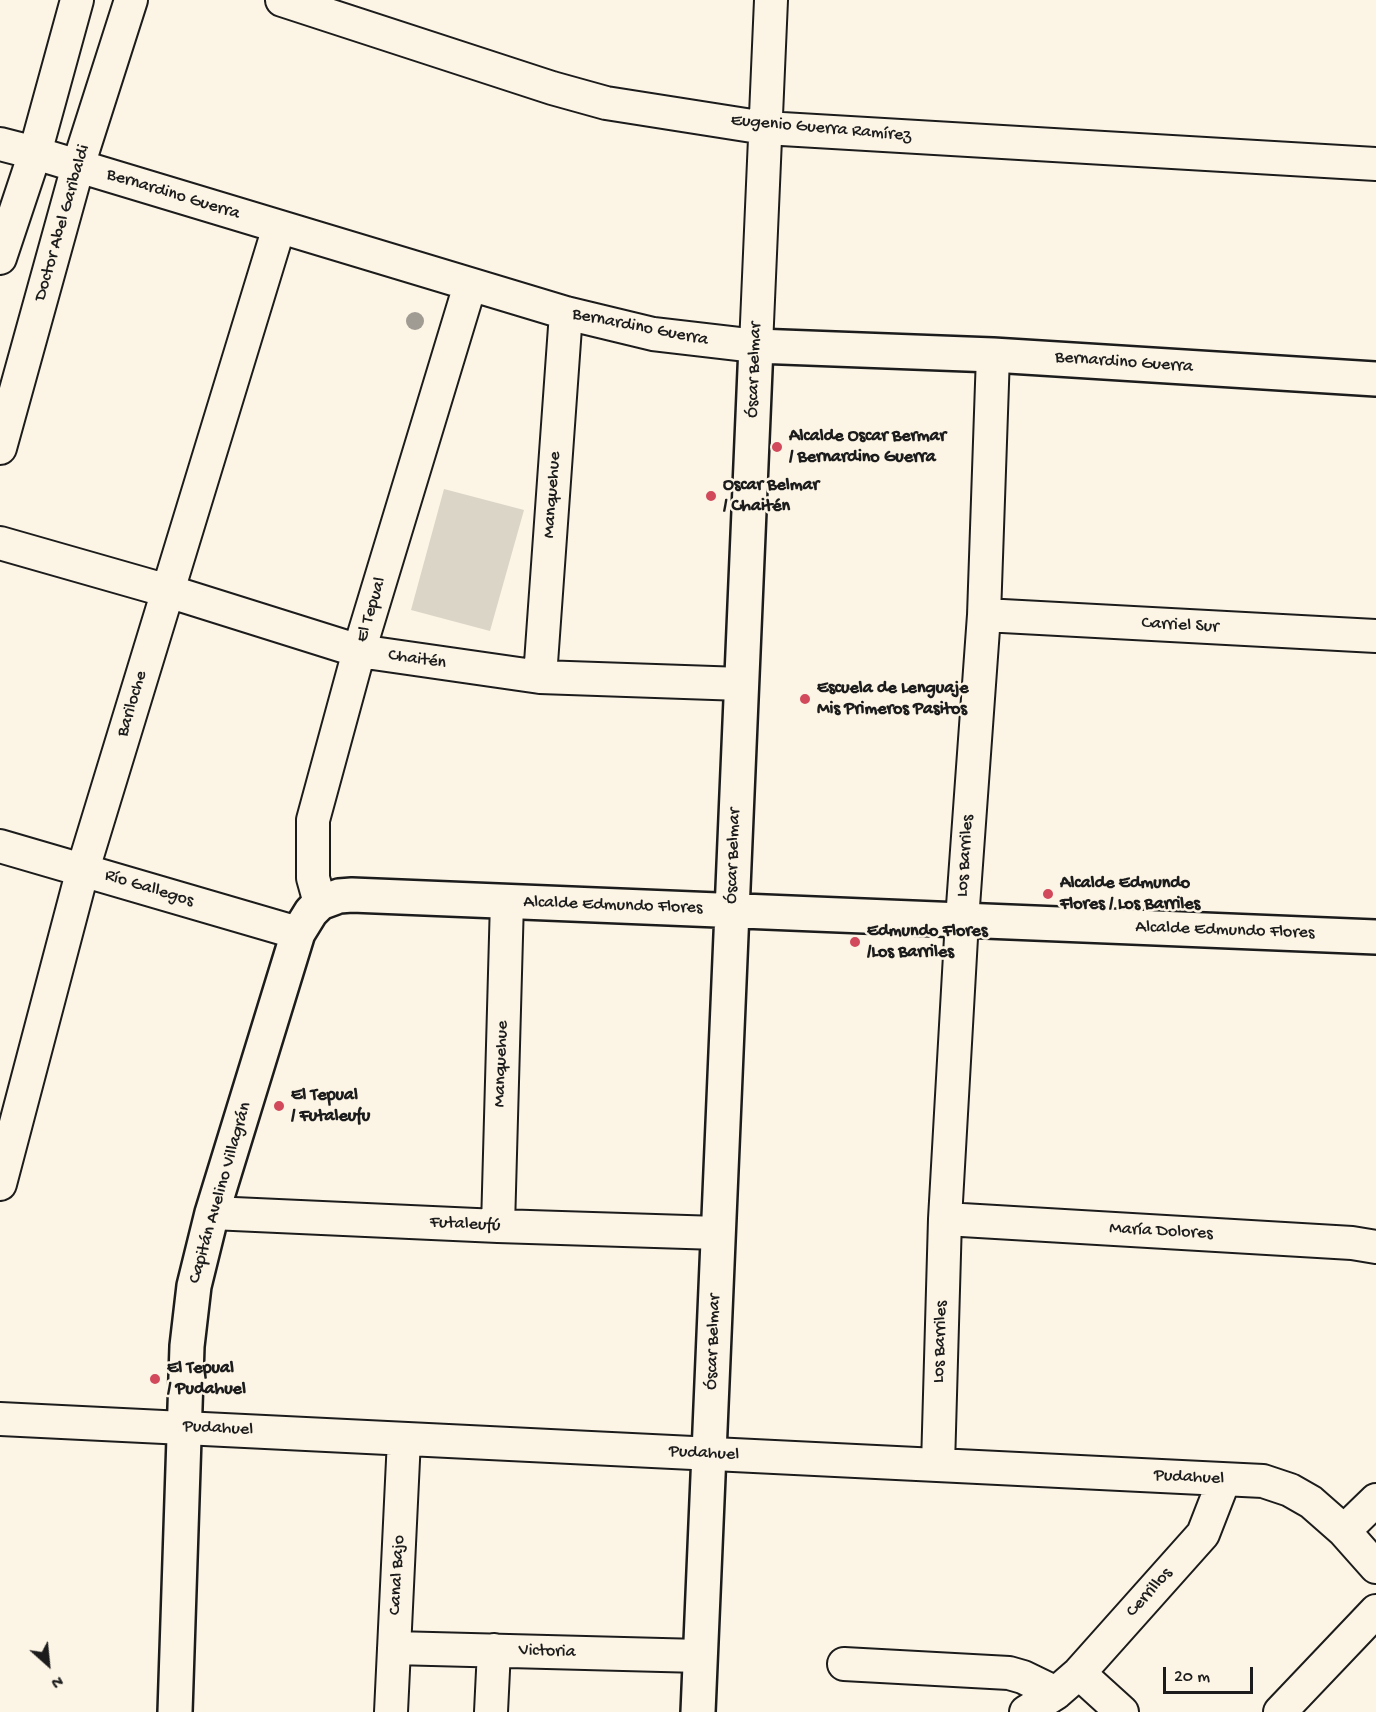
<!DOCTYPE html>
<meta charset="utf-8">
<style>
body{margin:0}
#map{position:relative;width:1376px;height:1712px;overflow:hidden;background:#fcf5e5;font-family:"Gochi Hand",sans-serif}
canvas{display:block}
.north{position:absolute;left:18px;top:1634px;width:60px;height:60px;-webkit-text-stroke:4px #fcf5e5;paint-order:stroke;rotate:153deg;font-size:16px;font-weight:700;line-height:24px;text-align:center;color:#1c1c1c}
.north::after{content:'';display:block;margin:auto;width:21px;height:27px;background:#1c1c1c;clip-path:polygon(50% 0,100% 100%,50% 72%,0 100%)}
.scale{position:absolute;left:1163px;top:1667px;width:90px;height:27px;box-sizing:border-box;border:3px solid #1c1c1c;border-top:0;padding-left:8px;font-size:18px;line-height:21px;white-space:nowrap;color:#1c1c1c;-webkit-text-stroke:4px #fcf5e5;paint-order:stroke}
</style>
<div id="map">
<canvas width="1376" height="1712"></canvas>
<div class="north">N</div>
<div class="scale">20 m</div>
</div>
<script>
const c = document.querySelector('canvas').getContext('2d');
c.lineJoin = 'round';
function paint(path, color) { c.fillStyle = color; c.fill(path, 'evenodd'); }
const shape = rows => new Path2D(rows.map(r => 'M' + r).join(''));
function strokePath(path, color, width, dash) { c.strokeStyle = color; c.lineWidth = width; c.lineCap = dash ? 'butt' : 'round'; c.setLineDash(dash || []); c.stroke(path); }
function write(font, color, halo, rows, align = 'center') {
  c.font = font + ' "Gochi Hand",sans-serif'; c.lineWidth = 5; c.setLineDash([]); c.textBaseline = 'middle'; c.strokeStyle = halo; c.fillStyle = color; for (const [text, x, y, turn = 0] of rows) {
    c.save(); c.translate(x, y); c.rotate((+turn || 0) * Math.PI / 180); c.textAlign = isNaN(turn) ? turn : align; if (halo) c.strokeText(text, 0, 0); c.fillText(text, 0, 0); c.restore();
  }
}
const green = shape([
 [444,489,524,510,490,631,411,610]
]);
const minor = shape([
 [282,0,552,88,606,103,765,128,1376,164],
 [0,144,35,153,566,313,653,334,756,346,771,0],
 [0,258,35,153,77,0],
 [0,448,78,166,131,0],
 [0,543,168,591,359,651,540,677,742,684],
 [984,615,1376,636],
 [540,677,566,313],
 [0,846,298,933],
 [320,903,313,878,313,820,359,651,470,285],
 [0,1184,83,869,279,227],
 [212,1213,498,1226,718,1233],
 [945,1219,1352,1243,1376,1247],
 [498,1226,507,901],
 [0,1419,1263,1481,1290,1490,1311,1502,1344,1531,1376,1567],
 [938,1465,945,1219,962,920,984,615,993,355],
 [1344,1531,1376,1500],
 [394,1648,700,1656],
 [844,1664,1009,1673,1023,1677,1056,1693],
 [1079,1673,1122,1712],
 [391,1712,404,1439],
 [491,1712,494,1650],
 [1026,1712,1056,1693,1079,1673,1203,1534,1224,1480],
 [1280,1712,1376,1611]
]);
const tertiary = shape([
 [175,1712,187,1346,194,1286,212,1213,298,933,311,912,320,903,339,896,352,895,1376,937],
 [698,1712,756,346,993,355,1376,379]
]);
const trees = [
 [415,321]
];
const markers = [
 [777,447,6,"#d1495b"],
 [711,496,6,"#d1495b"],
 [805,699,6,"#d1495b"],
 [1048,894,6,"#d1495b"],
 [855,942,6,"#d1495b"],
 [279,1106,6,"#d1495b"],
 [155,1379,6,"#d1495b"]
];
const streetNames = [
 ["Eugenio Guerra Ramírez",821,129,5],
 ["Bernardino Guerra",173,195,17],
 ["Doctor Abel Garibaldi",63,223,-74],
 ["Bernardino Guerra",640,328,11],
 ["Bernardino Guerra",1124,363,4],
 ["Óscar Belmar",755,370,-88],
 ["Manquehue",553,495,-86],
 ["El Tepual",372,610,-73],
 ["Carriel Sur",1180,626,3],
 ["Chaitén",417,660,8],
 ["Bariloche",133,704,-73],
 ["Óscar Belmar",734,856,-88],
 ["Los Barriles",966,856,-86],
 ["Río Gallegos",149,889,17],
 ["Alcalde Edmundo Flores",613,906,2],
 ["Alcalde Edmundo Flores",1225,931,2],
 ["Manquehue",502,1064,-88],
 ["Capitán Avelino Villagrán",221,1193,-74],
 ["Futaleufú",465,1225,3],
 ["María Dolores",1161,1232,3],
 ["Óscar Belmar",714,1342,-88],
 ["Los Barriles",941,1342,-88],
 ["Pudahuel",218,1429,3],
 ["Pudahuel",704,1454,3],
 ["Pudahuel",1189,1478,3],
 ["Canal Bajo",398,1575,-87],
 ["Cerrillos",1150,1593,-48],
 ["Victoria",547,1652,2]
];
const poiNames = [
 ["Alcalde Oscar Bermar",789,437],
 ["/ Bernardino Guerra",789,458],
 ["Oscar Belmar",723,486],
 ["/ Chaitén",723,507],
 ["Escuela de Lenguaje",817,689],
 ["Mis Primeros Pasitos",817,710],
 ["Alcalde Edmundo",1060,884],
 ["Flores / Los Barriles",1060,905],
 ["Edmundo Flores",867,932],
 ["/Los Barriles",867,953],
 ["El Tepual",291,1096],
 ["/ Futaleufu",291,1117],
 ["El Tepual",167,1369],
 ["/ Pudahuel",167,1390]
];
paint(green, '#dbd5c8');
strokePath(minor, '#1c1c1c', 36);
strokePath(tertiary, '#1c1c1c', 38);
strokePath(minor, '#fcf5e5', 32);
strokePath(tertiary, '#fcf5e5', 33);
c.fillStyle = '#a09c93';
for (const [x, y] of trees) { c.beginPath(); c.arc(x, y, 9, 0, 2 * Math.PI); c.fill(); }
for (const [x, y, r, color] of markers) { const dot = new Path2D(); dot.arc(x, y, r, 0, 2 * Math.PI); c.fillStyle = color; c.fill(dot); strokePath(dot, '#fcf5e5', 2); }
write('18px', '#1c1c1c', '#fcf5e5', streetNames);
write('bold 18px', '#1c1c1c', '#fcf5e5', poiNames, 'left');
</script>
